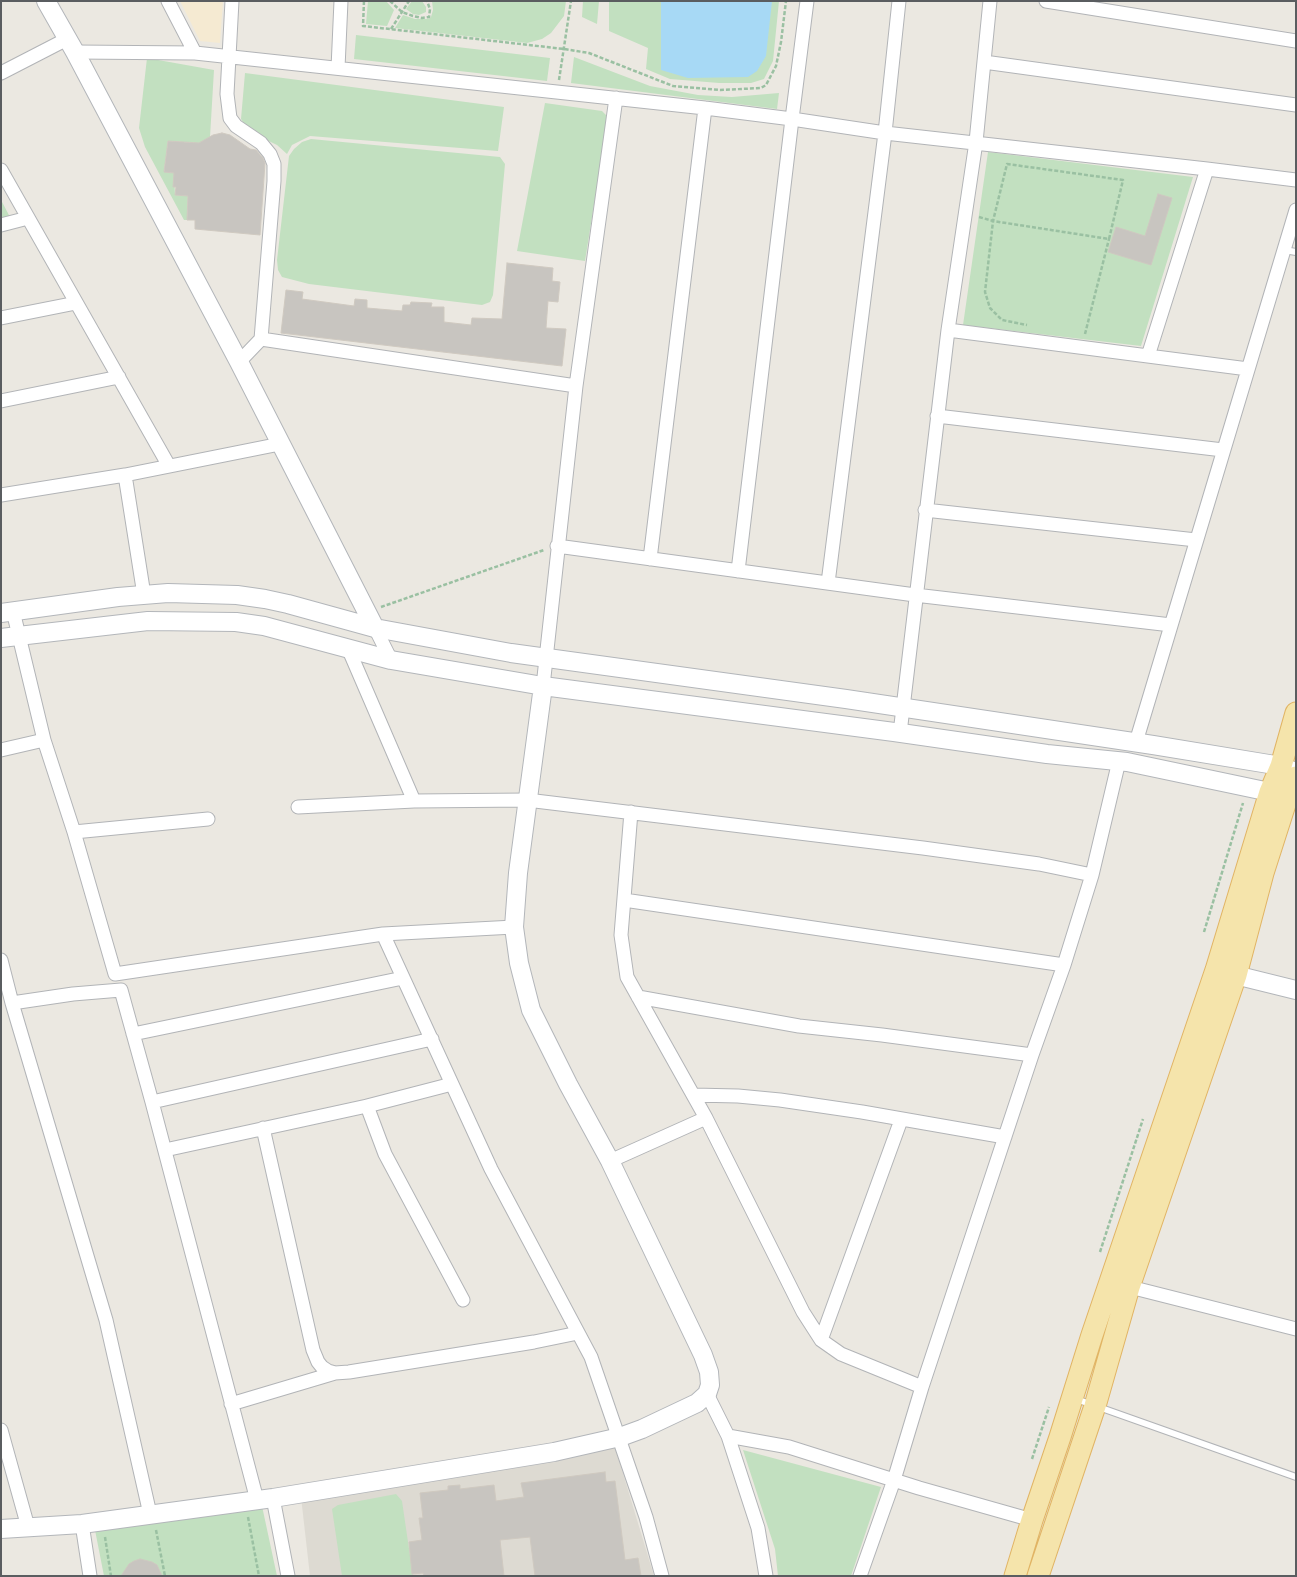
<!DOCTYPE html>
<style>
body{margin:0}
#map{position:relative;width:1297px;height:1577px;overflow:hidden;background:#ebe8e1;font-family:"Varela Round",sans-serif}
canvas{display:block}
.frame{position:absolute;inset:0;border:2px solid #5a5d60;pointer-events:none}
</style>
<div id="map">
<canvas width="1297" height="1577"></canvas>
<div class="frame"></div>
</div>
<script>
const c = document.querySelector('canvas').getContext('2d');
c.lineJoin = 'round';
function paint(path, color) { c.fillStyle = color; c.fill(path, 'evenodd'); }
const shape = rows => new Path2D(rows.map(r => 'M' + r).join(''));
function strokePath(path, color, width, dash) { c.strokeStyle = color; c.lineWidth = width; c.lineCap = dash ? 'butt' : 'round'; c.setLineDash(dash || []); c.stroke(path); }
const education = shape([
 [615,1447,654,1576,310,1576,301,1497]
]);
const green = shape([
 [368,1,386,1,394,10,387,26,366,24],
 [412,1,422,1,426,7,426,12,419,15,413,14,406,9],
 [432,1,566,1,564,16,551,33,542,39,527,43,395,28,403,15,415,19,428,19,431,17,433,10],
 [583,1,599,1,597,24,582,17],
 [609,1,779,1,773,61,764,79,751,83,719,83,670,79,646,69,648,48,609,31],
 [356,35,550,58,547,81,354,59],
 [574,57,650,86,698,95,732,97,779,93,777,109,571,83],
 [147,58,214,70,210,137,208,138,210,144,168,141,164,171,174,173,175,195,188,196,187,220,184,220,145,147,139,128],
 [245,73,504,107,498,151,310,136,292,145,287,154,277,145,250,132,241,119],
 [545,103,602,111,608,117,585,261,517,251],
 [311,139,500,157,505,164,493,295,490,302,482,305,309,284,282,277,278,270,277,260,289,156,294,149,302,142],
 [988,152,1193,177,1141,346,963,325],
 [1,200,11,219,1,221],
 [743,1450,881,1487,851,1576,778,1576,775,1549],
 [396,1494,402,1501,413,1576,342,1576,332,1509,338,1505],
 [262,1506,277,1576,104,1576,95,1530]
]);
const sand = shape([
 [180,1,223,1,220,43,200,41]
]);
const water = shape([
 [661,1,772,1,766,56,757,71,748,77,688,78,661,70]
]);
const building = shape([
 [222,133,230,135,250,149,256,150,263,158,265,163,260,235,195,229,195,220,187,220,188,196,175,195,176,187,173,187,174,173,164,172,168,141,199,143,213,135,222,133],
 [1158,194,1172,198,1151,265,1108,252,1116,227,1145,236,1158,194],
 [507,263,553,268,552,281,560,282,558,302,548,301,546,328,566,329,562,366,281,333,286,290,303,292,302,299,354,306,355,299,367,300,367,308,402,311,403,305,410,305,411,302,432,303,431,307,444,307,444,322,471,325,472,318,502,319,507,263],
 [605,1472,606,1482,615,1481,625,1560,638,1558,641,1576,535,1576,530,1537,500,1540,504,1576,424,1576,423,1573,412,1574,409,1542,422,1540,419,1518,423,1518,420,1493,448,1490,448,1486,460,1485,460,1489,494,1485,496,1501,524,1497,521,1483,605,1472],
 [140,1559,152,1562,157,1565,162,1576,121,1576,129,1564,134,1561,140,1559]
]);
const path = shape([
 [364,1,363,26,564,49,589,53,673,86,720,90,761,88,766,85,776,66,781,42,786,1],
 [390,1,402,12,413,16,422,18,429,17,430,9,427,1],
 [391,29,409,1],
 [559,80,571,1],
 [979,217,993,221,1109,239,1123,180,1007,164,993,221,985,292,990,308,1002,320,1027,325],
 [1085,334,1109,239],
 [381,607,544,550],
 [1204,932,1243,803],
 [1100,1252,1143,1119],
 [1032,1459,1049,1407],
 [248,1517,259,1576],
 [156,1530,165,1576],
 [105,1537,111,1576]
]);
const lane = shape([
 [1284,250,1296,252],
 [1076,1399,1296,1477]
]);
const street = shape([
 [232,1,227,94,230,118,236,126,261,143,270,154,274,164,274,181,261,339,239,362],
 [1046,1,1296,41],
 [75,52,195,53,168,1],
 [195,53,705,108,792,119,807,1],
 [984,62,1296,105],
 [338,68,341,1],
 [1,73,67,39],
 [1,170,169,466],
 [1,225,28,218],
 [1,318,76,303],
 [948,330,1248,369],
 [261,339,576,386],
 [1148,356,1207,169],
 [1,401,119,377],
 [937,416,1223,450],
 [1,495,125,475],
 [925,510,1196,540],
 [557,546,915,595,1171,625],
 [650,559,705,108],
 [738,571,792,119,885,133,1207,169,1296,180],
 [828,583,885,133,899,1],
 [144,595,125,475,280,444],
 [13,611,44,740,74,832,115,974,383,934,514,927],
 [375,628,391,660],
 [348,648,414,801,527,800,923,848,1039,864,1092,875,1119,761],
 [543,686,576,386,616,98],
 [900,733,948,330,976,142,990,1],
 [1136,742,1296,210],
 [1,750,44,740],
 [298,807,414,801],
 [74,832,208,819],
 [624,900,1064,965,1092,875],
 [383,934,491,1169,591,1357,646,1517,662,1576],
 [1,960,12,1003],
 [638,997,799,1026,882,1035,1032,1055],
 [133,1034,403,978],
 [452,1084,367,1106,385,1154,463,1300],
 [693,1095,738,1096,780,1100,862,1112,1005,1137],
 [152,1102,432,1039],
 [706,1118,803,1312,821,1340,841,1354,922,1387,894,1480,860,1576],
 [263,1128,313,1350,318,1362,322,1367,328,1371,335,1373,349,1372,534,1342,578,1333],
 [165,1150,367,1106],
 [610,1161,706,1118,627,977,621,935,631,812],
 [1122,1285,1296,1329],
 [821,1340,901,1120],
 [922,1387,1032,1055,1064,965],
 [707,1394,728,1436,789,1447,919,1488,1032,1520],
 [231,1404,335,1373],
 [1,1430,28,1527],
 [728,1436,758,1528,766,1576],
 [273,1498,288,1576],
 [150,1514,106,1320,12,1003,73,994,121,990,152,1102,257,1500],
 [82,1524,90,1576]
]);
const secondary = shape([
 [46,1,75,52,239,362,375,628],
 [1,613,118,597,168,593,237,595,265,599,288,604,375,628,511,653,846,699,1153,745,1281,766,1293,771],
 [1,638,148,621,236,622,264,626,391,660,543,686,894,732,1047,754,1127,762,1284,795],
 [1223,972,1296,990],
 [1,1529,82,1524,273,1498,554,1452,620,1437,642,1429,697,1403,707,1394,710,1385,709,1372,703,1355,610,1161,568,1084,531,1010,519,963,514,927,518,873,543,686]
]);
const primary = shape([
 [1015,1576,1032,1520,1060,1437,1092,1335,1216,970,1270,792,1281,766,1296,713],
 [1038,1576,1095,1406,1129,1287,1236,975,1263,873,1288,795,1296,777]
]);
paint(education, '#dddad2');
paint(green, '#c2e0c0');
paint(sand, '#f5ead2');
paint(water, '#a7d9f5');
paint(building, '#c8c5c0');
strokePath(building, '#cfc9c0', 1);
strokePath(lane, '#b2b4b7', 8);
strokePath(street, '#b2b4b7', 15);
strokePath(secondary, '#b3b6ba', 20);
strokePath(primary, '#e1b464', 23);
strokePath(path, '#9ac0a2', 2.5, [4, 2]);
strokePath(lane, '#fff', 6);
strokePath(street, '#fff', 13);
strokePath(secondary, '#fff', 18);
strokePath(primary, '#f5e4ab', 21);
</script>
